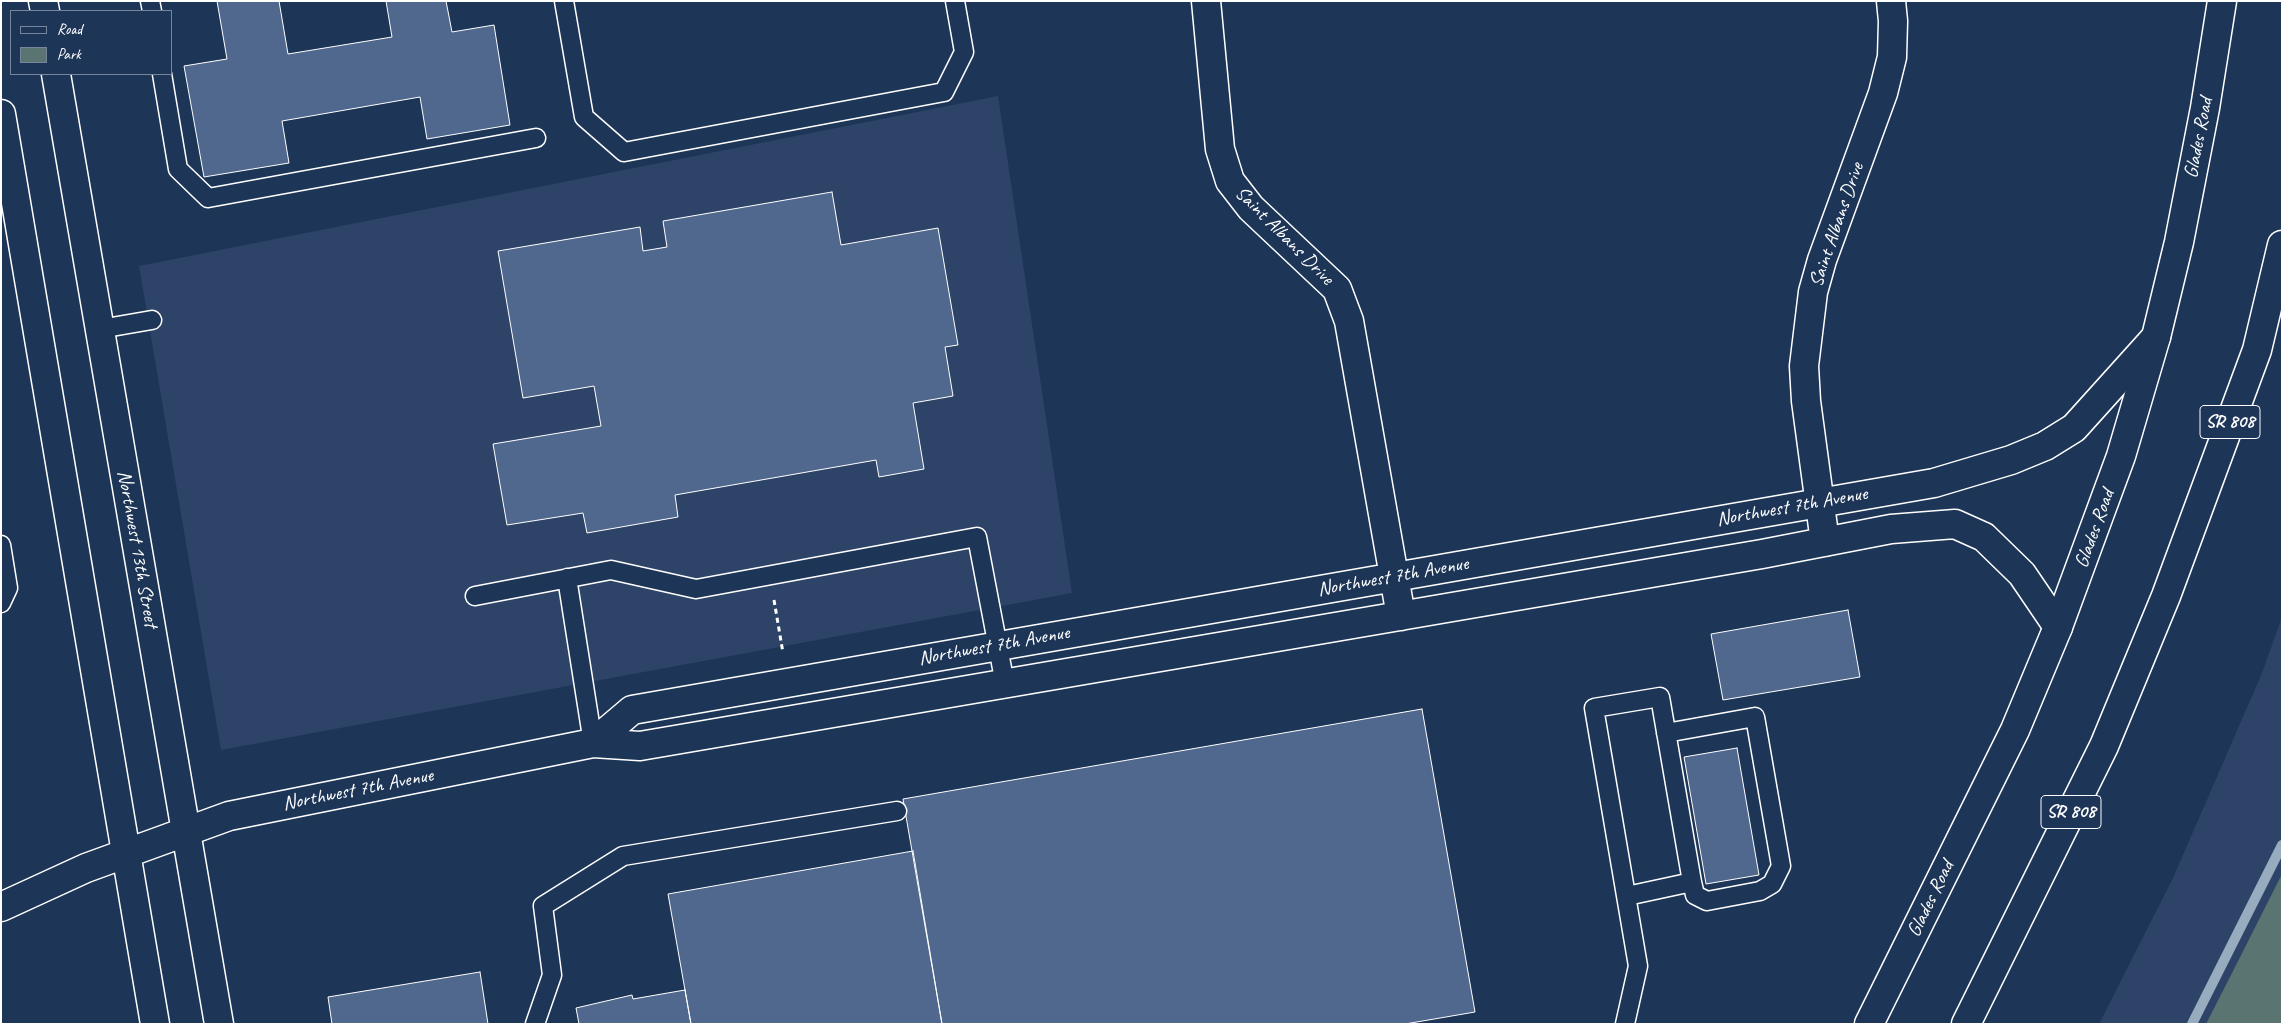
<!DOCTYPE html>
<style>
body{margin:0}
#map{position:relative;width:2283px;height:1025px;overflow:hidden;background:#1d3557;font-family:Caveat,sans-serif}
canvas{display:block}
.frame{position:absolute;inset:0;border:2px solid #fff;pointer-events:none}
.legend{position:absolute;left:10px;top:10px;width:162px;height:65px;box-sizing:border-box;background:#1d3557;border:1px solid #77869a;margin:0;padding:6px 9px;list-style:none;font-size:15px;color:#fff}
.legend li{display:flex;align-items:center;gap:10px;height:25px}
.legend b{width:25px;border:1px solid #77869a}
</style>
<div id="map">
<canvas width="2283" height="1025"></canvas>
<div class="frame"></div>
<ul class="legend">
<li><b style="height:6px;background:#1d3557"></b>Road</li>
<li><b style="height:14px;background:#5a7471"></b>Park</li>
</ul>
</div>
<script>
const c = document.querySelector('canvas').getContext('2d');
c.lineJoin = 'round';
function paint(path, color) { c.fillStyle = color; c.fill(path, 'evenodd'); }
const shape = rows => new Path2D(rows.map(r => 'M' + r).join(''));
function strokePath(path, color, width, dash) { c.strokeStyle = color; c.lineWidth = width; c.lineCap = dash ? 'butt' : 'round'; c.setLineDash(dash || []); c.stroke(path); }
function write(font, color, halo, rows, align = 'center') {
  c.font = font + ' Caveat,sans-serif'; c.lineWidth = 4; c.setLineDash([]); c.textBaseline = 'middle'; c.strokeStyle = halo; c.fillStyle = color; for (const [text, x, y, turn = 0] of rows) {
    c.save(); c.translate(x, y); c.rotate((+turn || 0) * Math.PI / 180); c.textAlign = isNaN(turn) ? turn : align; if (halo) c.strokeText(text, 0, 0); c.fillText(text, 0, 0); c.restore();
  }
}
const built = shape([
 [998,96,1072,593,221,750,139,266],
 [2282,617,2282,1024,2099,1024,2173,878,2262,673]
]);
const green = shape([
 [2282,874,2282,1024,2206,1024,2230,977]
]);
const stream = shape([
 [2192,1024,2282,845]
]);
const building = shape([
 [217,1,279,1,288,54,392,37,386,1,446,1,452,32,494,25,510,125,427,139,420,97,282,121,289,163,204,177,184,66,227,59,217,1],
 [832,192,841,245,938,228,958,345,945,347,953,396,913,403,924,469,879,477,876,460,675,495,678,517,587,533,583,513,507,525,493,444,601,426,594,386,523,398,498,251,640,227,643,251,667,247,663,221,832,192],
 [1848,610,1860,677,1723,700,1711,634,1848,610],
 [1422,709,1475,1012,1405,1024,942,1024,903,799,1422,709],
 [1737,748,1759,875,1706,884,1684,757,1737,748],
 [913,851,942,1024,691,1024,668,894,913,851],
 [480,972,488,1024,332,1024,328,997,480,972],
 [685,990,691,1024,579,1024,576,1008,632,995,633,999,685,990]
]);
const path = shape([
 [774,600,783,653]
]);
const service = shape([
 [150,1,152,11],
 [564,1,584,117,624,152,944,92,964,52,955,1],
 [162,74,178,169,208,198,536,138],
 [100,329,152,320],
 [1,545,8,588,1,603],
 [567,578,593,743],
 [475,596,611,570,696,589,977,537,1005,684],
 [1666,733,1755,717,1781,866,1772,884,1760,891,1707,901,1695,895,1692,882],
 [535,1024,552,975,543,906,623,856,897,811],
 [1625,1024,1638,966,1594,708,1660,697,1692,882,1627,896]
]);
const minor = shape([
 [1206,1,1220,149,1230,181,1251,208,1337,289,1349,321,1401,616],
 [1825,542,1806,401,1804,366,1813,292,1822,260,1883,93,1892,57,1893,21,1891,1],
 [593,743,632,710,1934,483,2011,460,2045,446,2074,428,2156,337],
 [185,832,229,816,593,743,640,746,1762,554,1891,529,1955,524,1984,537,2022,574,2058,627]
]);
const tertiary = shape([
 [43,1,45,11],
 [56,74,219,1024],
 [1,114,155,1024],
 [1,907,86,868,185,832]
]);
const primary = shape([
 [1869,1024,2015,730,2058,627,2121,456,2156,337,2179,242,2205,108,2222,1],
 [1966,1024,2104,746,2166,596,2257,350,2282,245]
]);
const shields = [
 [2230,422,60],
 [2071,812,60]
];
const shieldNames = [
 ["SR 808",2230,422],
 ["SR 808",2071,812]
];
const streetNames = [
 ["Glades Road",2199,138,-79],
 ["Saint Albans Drive",1837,225,-71],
 ["Saint Albans Drive",1284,236,45],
 ["Northwest 7th Avenue",1792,507,-10],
 ["Glades Road",2095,529,-70],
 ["Northwest 13th Street",137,549,80],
 ["Northwest 7th Avenue",1393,577,-10],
 ["Northwest 7th Avenue",994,646,-10],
 ["Northwest 7th Avenue",358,790,-11],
 ["Glades Road",1931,899,-64]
];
paint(built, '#2d4468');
paint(green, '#5a7471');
strokePath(stream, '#97acbe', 10);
paint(building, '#51688e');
strokePath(building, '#fff', 1);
strokePath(service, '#fff', 21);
strokePath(minor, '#fff', 31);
strokePath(tertiary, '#fff', 31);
strokePath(primary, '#fff', 31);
strokePath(path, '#fff', 3, [5, 4]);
strokePath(service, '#1d3557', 18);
strokePath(minor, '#1d3557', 28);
strokePath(tertiary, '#1d3557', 28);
strokePath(primary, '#1d3557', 28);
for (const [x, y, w] of shields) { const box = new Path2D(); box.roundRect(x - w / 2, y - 16.5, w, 33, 4); c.fillStyle = '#1d3557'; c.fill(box); strokePath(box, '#fff', 1); }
write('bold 19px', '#fff', null, shieldNames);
write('20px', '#fff', '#1d3557', streetNames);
</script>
